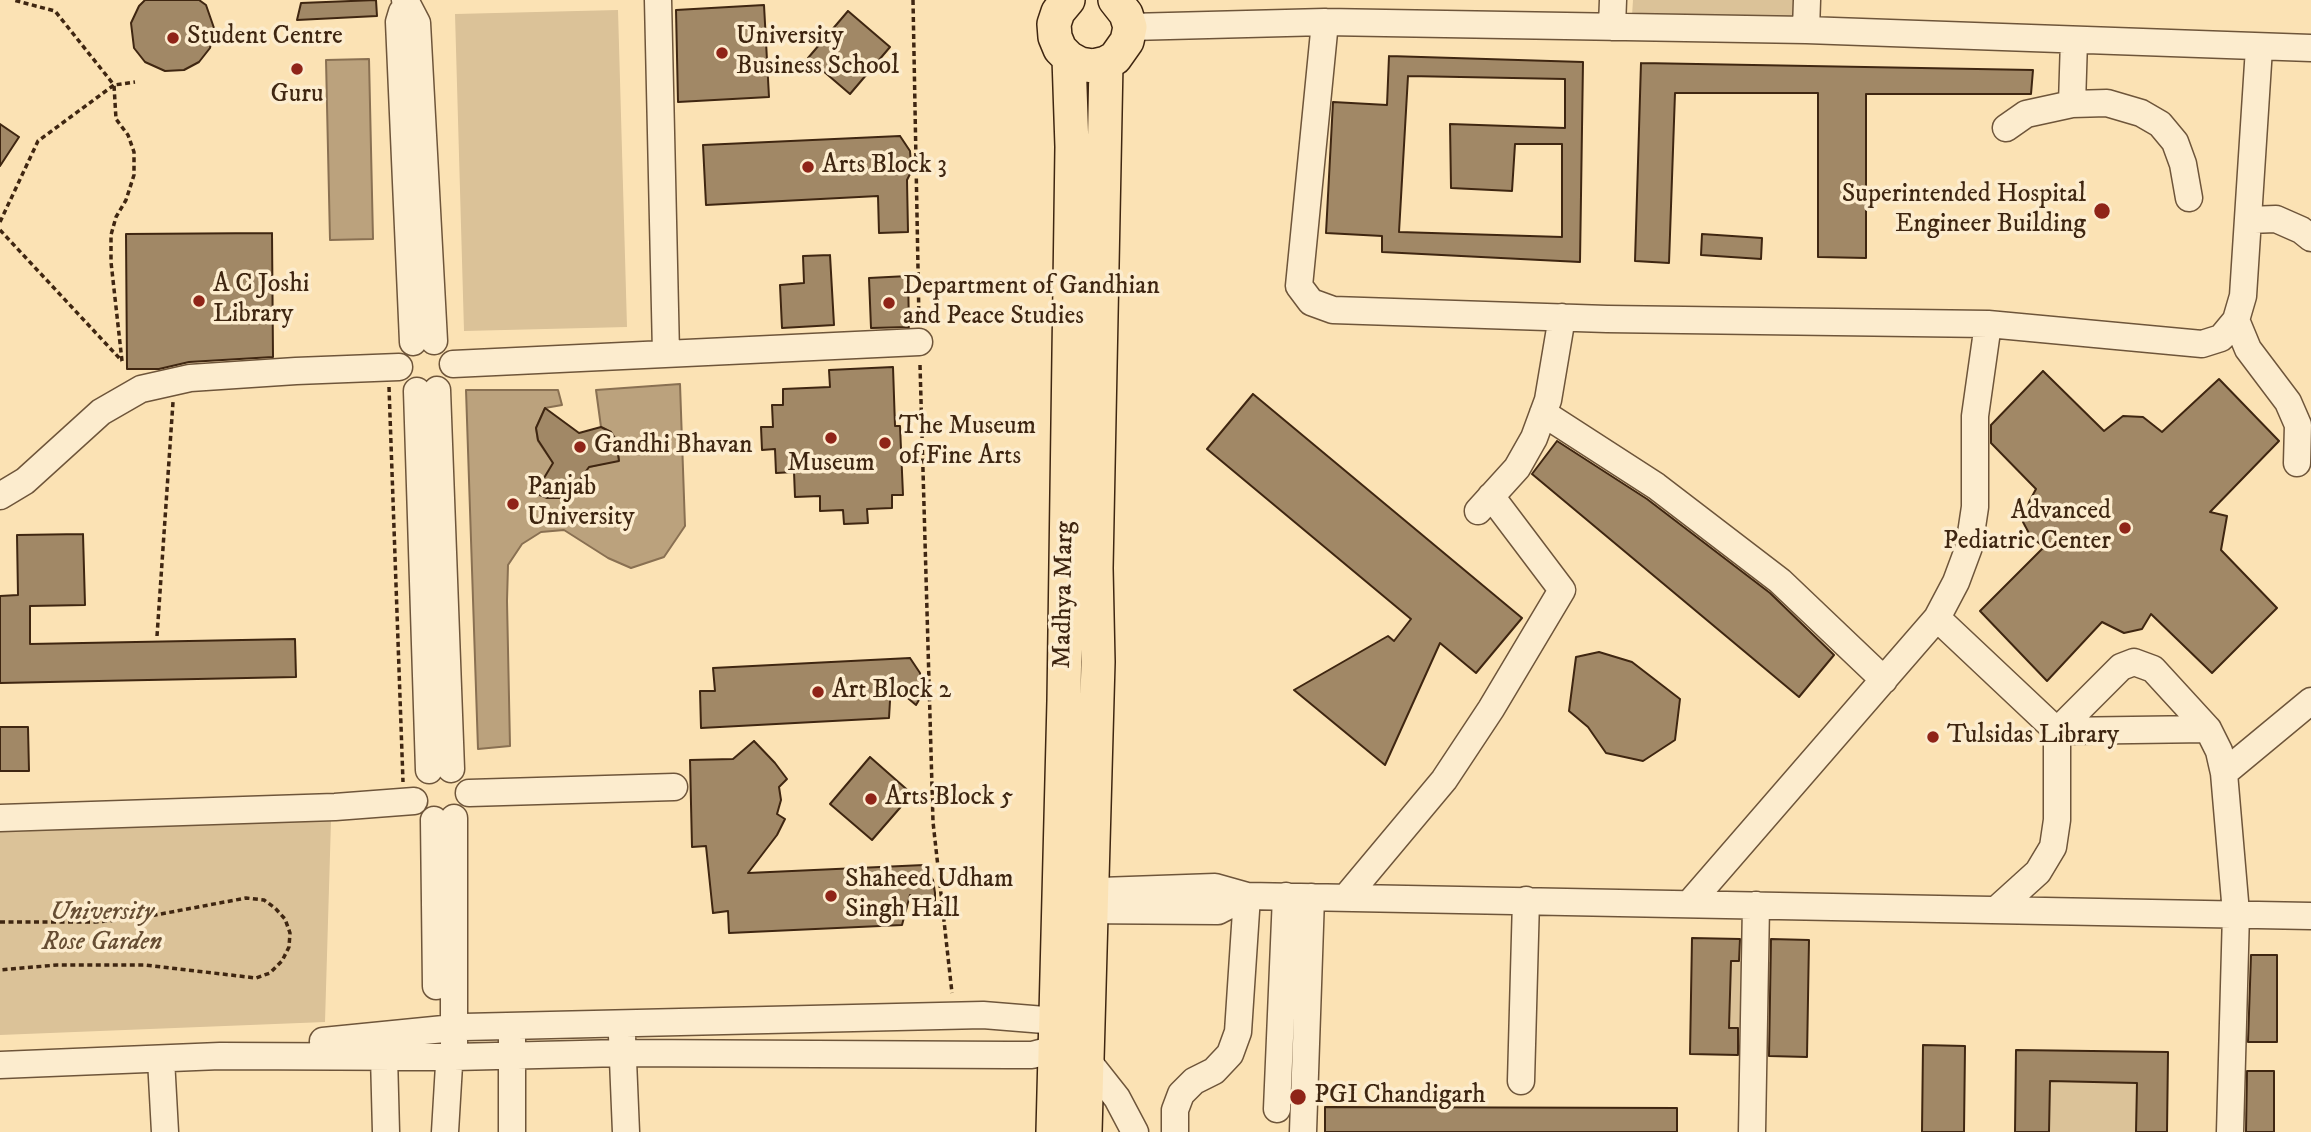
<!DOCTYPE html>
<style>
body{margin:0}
canvas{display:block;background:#fbe2b4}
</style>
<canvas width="2311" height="1132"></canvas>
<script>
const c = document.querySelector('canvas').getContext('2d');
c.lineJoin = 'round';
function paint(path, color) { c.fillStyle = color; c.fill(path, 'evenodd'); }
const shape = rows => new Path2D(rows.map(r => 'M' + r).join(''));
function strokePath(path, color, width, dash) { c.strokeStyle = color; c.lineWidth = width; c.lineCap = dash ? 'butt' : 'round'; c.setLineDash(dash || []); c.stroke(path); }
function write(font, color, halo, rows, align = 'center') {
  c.font = font + ' "IM FELL DW Pica",serif'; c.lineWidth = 7; c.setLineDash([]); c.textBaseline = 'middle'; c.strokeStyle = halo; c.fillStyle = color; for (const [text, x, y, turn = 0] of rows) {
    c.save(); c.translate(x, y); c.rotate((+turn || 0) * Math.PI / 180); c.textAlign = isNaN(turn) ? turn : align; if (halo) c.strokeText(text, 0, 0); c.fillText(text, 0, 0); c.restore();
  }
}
const green = shape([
 [1633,0,1797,0,1796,22,1632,16],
 [618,10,627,327,464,331,455,14],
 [331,821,325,1022,0,1035,0,830],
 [1731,961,1770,962,1768,1029,1729,1028],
 [2050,1081,2137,1083,2136,1132,2049,1132]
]);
const water = shape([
 [369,59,373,239,330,240,326,60,369,59],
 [680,384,685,526,664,557,631,568,608,558,564,530,541,532,522,544,508,565,507,601,510,746,478,749,466,390,558,390,562,405,545,408,536,428,538,441,553,463,547,498,559,498,571,492,589,467,619,460,616,440,611,432,601,427,596,390,680,384]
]);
const building = shape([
 [145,0,199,0,206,5,214,28,210,48,199,62,184,70,165,71,145,62,134,48,131,23,139,6,145,0],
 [376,0,377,16,297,20,301,3,376,0],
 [764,5,769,97,678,102,676,10,764,5],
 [848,11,890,47,850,94,808,58,848,11],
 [1389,56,1583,62,1580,262,1382,252,1382,236,1326,233,1333,102,1387,105,1389,56],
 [1408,76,1565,79,1565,128,1450,124,1451,188,1512,191,1515,144,1562,144,1562,237,1399,232,1408,76],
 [1641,63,2033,70,2031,94,1866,94,1866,258,1818,257,1818,93,1675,93,1669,263,1635,261,1641,63],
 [0,124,19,137,0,166,0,124],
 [900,136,910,151,911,164,911,172,907,180,908,232,879,233,878,196,706,205,703,145,900,136],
 [272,233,273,357,189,362,159,369,127,369,126,234,272,233],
 [1702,234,1762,238,1761,259,1701,255,1702,234],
 [830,255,834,325,782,328,780,285,804,283,803,256,830,255],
 [908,276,909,327,871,328,869,278,908,276],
 [893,367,895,426,900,426,903,495,892,495,892,508,867,509,868,523,844,524,843,510,820,511,820,496,795,497,794,472,776,473,775,449,762,450,761,427,773,427,772,405,783,405,783,389,830,387,829,370,893,367],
 [2043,371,2104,431,2123,416,2143,417,2162,432,2219,379,2279,441,2210,512,2227,516,2221,550,2277,608,2212,673,2151,614,2142,629,2124,633,2102,622,2047,681,1980,611,2044,547,2031,537,2023,522,2029,502,2036,489,1991,443,1991,425,2043,371],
 [1253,394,1522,618,1476,673,1440,643,1385,765,1294,690,1388,636,1394,641,1411,619,1207,449,1253,394],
 [545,408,579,433,601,427,611,432,616,440,619,461,589,467,571,492,560,498,547,498,535,493,553,463,538,440,536,428,545,408],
 [1557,441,1647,499,1770,593,1834,655,1799,697,1532,474,1557,441],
 [83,534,85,605,30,606,30,644,295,639,296,677,0,683,0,596,18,595,17,535,83,534],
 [1599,652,1632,662,1680,699,1675,740,1643,761,1606,753,1588,727,1569,711,1576,657,1599,652],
 [910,658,920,673,922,695,916,705,891,684,889,718,701,728,700,691,715,691,713,668,910,658],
 [0,727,28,727,29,771,0,771,0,727],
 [754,741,775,763,787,779,779,787,781,800,777,814,785,819,777,835,748,873,924,865,933,880,935,893,935,901,929,912,910,895,902,925,729,933,728,911,713,913,706,846,692,847,690,760,733,759,754,741],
 [870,757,912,794,872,840,830,804,870,757],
 [1692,938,1740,939,1739,961,1731,961,1729,1028,1738,1028,1738,1055,1690,1054,1692,938],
 [1771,939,1809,940,1807,1057,1769,1056,1771,939],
 [2251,955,2277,955,2277,1042,2248,1042,2251,955],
 [1923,1045,1965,1046,1964,1132,1922,1132,1923,1045],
 [2016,1050,2168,1052,2167,1132,2136,1132,2137,1083,2050,1081,2049,1132,2015,1132,2016,1050],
 [2247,1071,2274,1071,2274,1132,2246,1132,2247,1071],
 [1325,1107,1677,1108,1677,1132,1325,1132,1325,1107]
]);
const path = shape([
 [913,0,919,322],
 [0,222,38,141,114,85,55,11,13,0],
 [0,230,122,361],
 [122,361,111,262,111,235,116,217,126,200,134,175,134,152,128,135,116,119,114,85,135,82],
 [920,365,933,822,952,993],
 [389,387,403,782],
 [157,636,173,402],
 [0,922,95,922,134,919,246,898,264,900,275,908,285,919,290,933,289,947,282,961,270,973,256,978,145,965,57,965,0,970]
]);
const minor = shape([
 [405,0,417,23,434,341],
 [658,0,666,353],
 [402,12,399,22,413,342],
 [1325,22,1299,286,1311,302,1333,310,1607,319,1988,324,2202,344,2221,338,2236,320,2243,296,2259,48],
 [1130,27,1325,22,1806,30,2311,48],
 [1612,27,1613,0],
 [1806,30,1807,0],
 [2072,104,2107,103,2141,113,2160,124,2175,142,2183,164,2189,198],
 [2006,128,2026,114,2072,104,2074,40],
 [2248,220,2276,219,2301,230,2311,238],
 [2236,320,2248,349,2288,402,2298,425,2297,463],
 [453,364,919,342],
 [437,390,451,769],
 [417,391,429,770],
 [1543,413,1656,486,1780,581,1884,680],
 [0,496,25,481,101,412,141,389,190,378,296,371,399,367],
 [1478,511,1517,468,1534,438,1548,400,1562,317],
 [1937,618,2057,731,2208,729],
 [2224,773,2311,701],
 [469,793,674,787],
 [0,818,335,807,414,801],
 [434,820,436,986],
 [1072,892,1215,887,1247,896,2311,916],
 [1347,896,1444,780,1491,709,1562,590,1491,496],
 [1689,904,1937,618,1956,582,1969,547,1975,507,1975,416,1988,324],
 [1074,910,1218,911,1247,896],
 [1996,910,2038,872,2053,847,2057,820,2057,731,2121,667,2134,662,2153,669,2208,729,2219,751,2224,773,2236,913,2230,1132],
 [622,1036,626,1132],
 [323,1041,464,1027,983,1015,1057,1021],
 [384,1056,386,1132],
 [161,1059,165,1132],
 [1087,1060,1117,1098,1135,1132],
 [0,1065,220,1056,454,1057,623,1053,1008,1055,1032,1055,1055,1049],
 [1521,1081,1526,900],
 [1277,1109,1286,896],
 [445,1132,449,1065,454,1057,454,818],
 [512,1132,512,1039],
 [1175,1132,1175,1110,1181,1094,1194,1081,1214,1071,1230,1054,1238,1032,1247,896],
 [1303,1132,1311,897],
 [1752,1132,1756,905]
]);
const major = shape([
 [1068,0,1058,12,1054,24,1055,37,1060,49,1069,58,1080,64,1093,66,1106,63,1115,58,1127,41,1130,27,1126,14,1115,0],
 [1053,1132,1064,701,1072,147,1069,58],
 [1085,1132,1098,662,1096,568,1106,63]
]);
const markers = [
 [173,38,7,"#8f2418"],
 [722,53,7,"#8f2418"],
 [297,69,7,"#8f2418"],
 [808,167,7,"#8f2418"],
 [2102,211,9,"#8f2418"],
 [199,301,7,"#8f2418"],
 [889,303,7,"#8f2418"],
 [831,438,7,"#8f2418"],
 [885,443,7,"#8f2418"],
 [580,447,7,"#8f2418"],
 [513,504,7,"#8f2418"],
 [2125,528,7,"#8f2418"],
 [818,692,7,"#8f2418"],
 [1933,737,7,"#8f2418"],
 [871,799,7,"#8f2418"],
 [831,896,7,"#8f2418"],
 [1298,1097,9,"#8f2418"]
];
const poiNames = [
 ["Student Centre",187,38],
 ["University",736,38],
 ["Business School",736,68],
 ["Guru",297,96,"center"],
 ["Arts Block 3",822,167],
 ["Superintended Hospital",2086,196,"right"],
 ["Engineer Building",2086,226,"right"],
 ["A C Joshi",213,286],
 ["Library",213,316],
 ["Department of Gandhian",903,288],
 ["and Peace Studies",903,318],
 ["The Museum",899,428],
 ["of Fine Arts",899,458],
 ["Gandhi Bhavan",594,447],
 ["Museum",831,465,"center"],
 ["Panjab",527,489],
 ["University",527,519],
 ["Advanced",2111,513,"right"],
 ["Pediatric Center",2111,543,"right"],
 ["Art Block 2",832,692],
 ["Tulsidas Library",1947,737],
 ["Arts Block 5",885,799],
 ["Shaheed Udham",845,881],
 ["Singh Hall",845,911],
 ["PGI Chandigarh",1314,1097]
];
const streetNames = [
 ["Madhya Marg",1065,595,-89]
];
const parkNames = [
 ["University",102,914],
 ["Rose Garden",102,944]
];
paint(green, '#dbc298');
paint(water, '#bba27d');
strokePath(water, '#897052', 2);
paint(building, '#a18866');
strokePath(building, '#3f2611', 2);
strokePath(minor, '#6e553a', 29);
strokePath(major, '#3f2611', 36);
strokePath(path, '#3f2611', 3.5, [5, 3.5]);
strokePath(minor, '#fcecce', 26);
strokePath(major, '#fbe2b4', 33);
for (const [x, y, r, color] of markers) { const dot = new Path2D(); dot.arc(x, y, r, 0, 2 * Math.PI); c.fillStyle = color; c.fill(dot); strokePath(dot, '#fcecce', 2.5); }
write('26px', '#3f2611', '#fcecce', poiNames, 'left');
write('26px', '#3f2611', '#fcecce', streetNames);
write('italic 26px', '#664d33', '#fcecce', parkNames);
</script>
